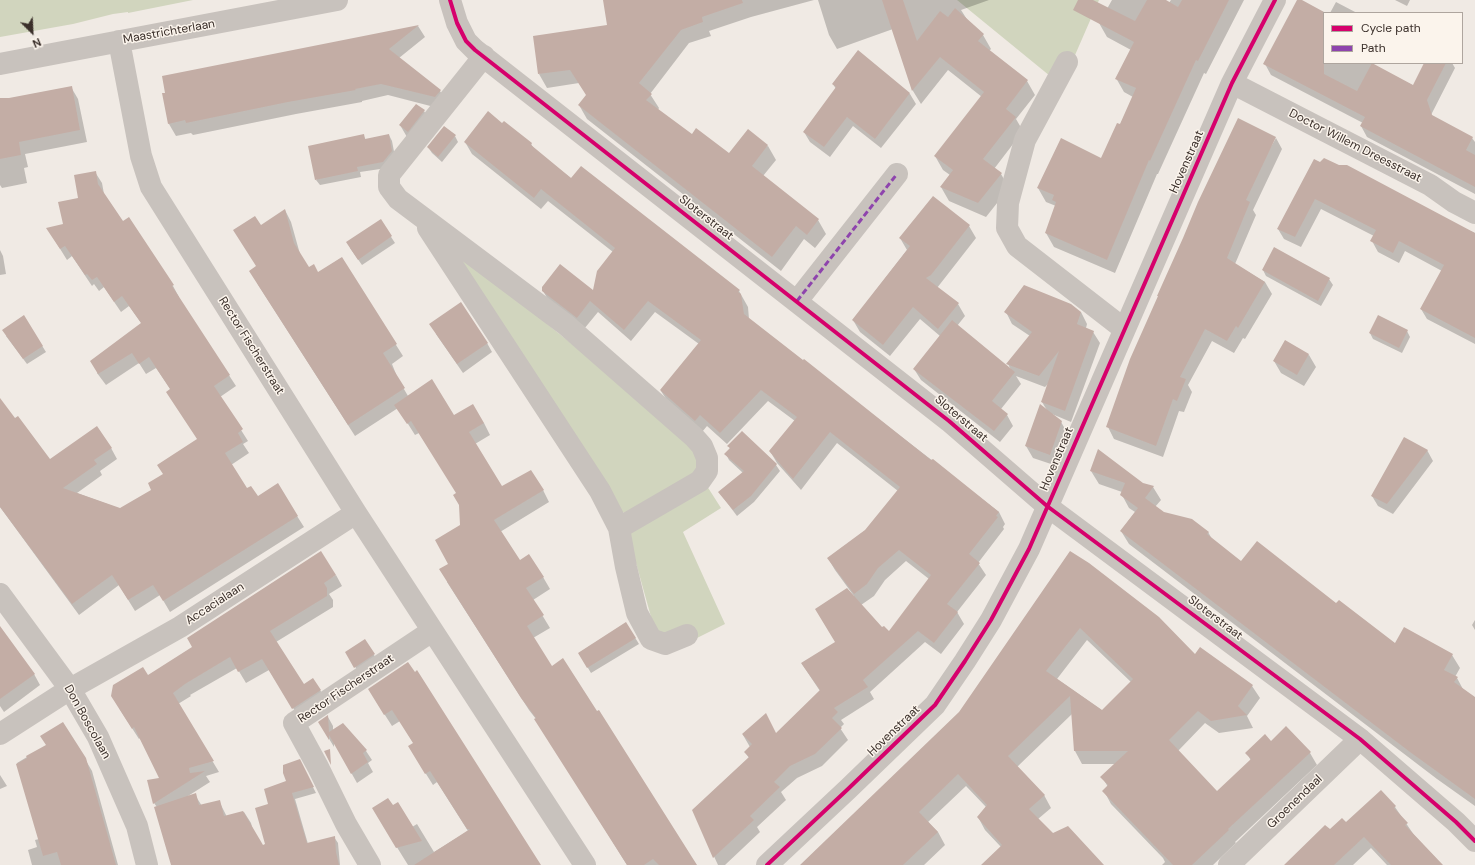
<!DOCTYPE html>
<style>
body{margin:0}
#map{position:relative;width:1475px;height:865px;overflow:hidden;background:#f0eae4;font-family:"DM Sans",sans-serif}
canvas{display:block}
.legend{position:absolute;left:1323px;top:12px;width:140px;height:52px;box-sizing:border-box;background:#fbf4ec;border:1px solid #aea59e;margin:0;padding:5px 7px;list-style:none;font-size:12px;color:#3a2f2a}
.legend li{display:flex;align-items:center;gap:8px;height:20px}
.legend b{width:20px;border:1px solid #aea59e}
.north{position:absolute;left:12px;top:12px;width:40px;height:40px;-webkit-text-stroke:3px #fbf4ec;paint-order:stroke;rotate:156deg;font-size:11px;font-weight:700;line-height:16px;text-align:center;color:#3a2f2a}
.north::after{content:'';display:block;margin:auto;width:14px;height:18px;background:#3a2f2a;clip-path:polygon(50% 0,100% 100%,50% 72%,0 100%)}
</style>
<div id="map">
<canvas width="1475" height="865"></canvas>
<ul class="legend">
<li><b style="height:5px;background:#d6006c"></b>Cycle path</li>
<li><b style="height:5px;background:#8e44ad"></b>Path</li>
</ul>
<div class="north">N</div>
</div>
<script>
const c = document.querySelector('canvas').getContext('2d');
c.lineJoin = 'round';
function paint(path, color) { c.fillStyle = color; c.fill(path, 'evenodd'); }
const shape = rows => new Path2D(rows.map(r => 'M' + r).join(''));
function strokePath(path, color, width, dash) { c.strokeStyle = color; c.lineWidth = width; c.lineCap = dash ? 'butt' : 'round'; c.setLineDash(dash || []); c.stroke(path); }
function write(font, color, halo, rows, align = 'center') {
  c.font = font + ' "DM Sans",sans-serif'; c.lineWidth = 3; c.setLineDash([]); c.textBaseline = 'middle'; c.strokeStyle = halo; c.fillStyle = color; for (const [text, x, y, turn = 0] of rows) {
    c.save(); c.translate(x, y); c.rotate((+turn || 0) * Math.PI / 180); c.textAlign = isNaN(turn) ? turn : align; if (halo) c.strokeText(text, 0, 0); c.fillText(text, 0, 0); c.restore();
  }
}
const green = shape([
 [0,0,193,0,128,13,128,12,113,14,73,24,0,37],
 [957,0,1099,0,1072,62,1050,76],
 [439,236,669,423,700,458,697,475,631,515,622,512],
 [705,483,721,508,683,532,725,624,697,638,691,625,669,635,655,631,629,538,633,528]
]);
const shadow = shape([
 [604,0,814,0,751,17,709,31,711,36,689,43,650,94,659,108,658,110,692,135,730,155,768,146,776,160,763,176,818,220,826,234,815,248,804,239,781,271,587,119,579,105,587,95,579,83,547,88,539,74,608,26],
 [818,0,989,0,961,10,970,24,983,35,991,49,989,51,1027,81,1035,95,1016,119,1023,131,994,169,1001,174,1009,188,986,217,949,201,941,187,950,175,943,170,935,156,982,97,948,70,921,104,913,91,893,29,837,49,829,35],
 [1112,0,1161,0,1168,4,1171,0,1244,0,1206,74,1204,73,1158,174,1157,174,1115,273,1054,247,1046,233,1056,206,1046,202,1038,188,1101,159,1120,125,1133,97,1124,92,1116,78,1131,50,1107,37,1099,23],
 [1299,0,1325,13,1324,63,1370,63,1414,86,1425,63,1452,63,1455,68,1431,115,1472,138,1475,142,1475,194,1367,137,1361,126,1363,123,1271,75,1265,64],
 [1395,0,1410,0,1407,6],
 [1336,2,1357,13,1330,13],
 [418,26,425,37,399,58,440,91,447,103,442,109,388,95,362,101,362,102,296,114,193,135,191,133,176,136,169,124,163,94,166,94,163,77],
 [858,52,910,94,916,104,881,148,853,126,830,157,810,142,804,132,836,89,833,84],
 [71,87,78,99,87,142,25,154,28,167,24,168,27,183,2,188,0,185,0,101],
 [424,111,431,123,407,137,400,125],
 [502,124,531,144,535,150,572,179,739,291,748,307,749,319,999,512,1005,524,1003,527,1004,529,978,563,986,575,957,612,964,624,941,654,925,642,870,692,874,699,841,720,844,724,840,728,848,740,822,766,797,778,781,792,786,800,757,827,760,832,725,865,718,865,693,811,749,758,745,752,750,747,743,735,776,734,820,691,802,664,836,643,854,596,835,570,828,558,866,530,898,491,837,443,801,490,777,463,770,451,795,421,768,401,727,444,707,426,702,432,668,402,661,391,699,344,655,312,631,341,598,312,584,329,550,303,543,291,594,292,613,252,548,201,541,209,472,154,465,142],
 [906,561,929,579,889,632,882,629,861,605,874,596,885,580],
 [363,135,366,140,389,135,392,141,395,157,387,168,360,172,361,177,320,185,316,180],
 [455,136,458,142,442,162,432,153,428,147],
 [1276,138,1282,149,1253,210,1256,215,1235,264,1265,282,1272,294,1245,339,1243,338,1234,353,1212,341,1188,385,1192,392,1184,412,1179,411,1163,457,1114,439,1108,427],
 [1315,161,1475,233,1475,344,1427,319,1421,309,1442,271,1405,251,1399,263,1378,252,1372,241,1374,236,1321,209,1301,247,1284,239,1278,229],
 [95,172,102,183,104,194,123,222,129,218,173,286,179,297,178,297,236,386,220,397,248,441,243,444,249,453,231,465,247,490,257,498,297,516,304,527,170,612,160,595,135,611,119,585,79,615,0,507,0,410,50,461,111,448,117,459,100,471,102,475,77,493,121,509,153,490,164,474,198,440,171,390,156,368,146,374,139,363,106,385,97,373,142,324,129,306,121,312,104,287,99,291,94,284,92,286,72,256,67,260,54,239],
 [933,197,969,226,976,238,937,288,958,304,965,316,957,326,1011,370,1008,364,1030,336,1012,324,1006,312,1081,312,1087,324,1086,328,1093,332,1100,343,1071,422,1052,414,1061,422,1068,434,1057,466,1033,458,1026,446,1048,412,1042,402,1049,383,1045,387,1016,376,1021,384,1001,409,1007,415,1013,426,1000,442,921,380,914,369,940,336,920,319,890,356,860,332,853,320,907,250,900,238],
 [285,210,291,222,300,254,308,269,318,273,341,258,403,356,392,364,398,379,408,396,454,416,484,423,490,435,475,444,502,488,543,490,549,502,500,532,519,561,543,577,550,589,533,600,550,628,533,638,551,667,696,865,627,865,536,719,529,710,447,582,449,564,461,526,460,506,457,493,419,433,415,435,398,408,355,436,257,283,257,267,261,227],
 [380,220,395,243,362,265,350,248],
 [0,250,3,256,6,274,0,275],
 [1263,270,1329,279,1333,285,1321,306,1266,276],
 [24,317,46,352,27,364,6,336],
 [1407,331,1410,337,1402,353,1373,339,1370,333],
 [436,334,487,343,492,352,463,373],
 [1309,355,1316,367,1304,386,1281,373,1274,361],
 [742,432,776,465,780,471,754,502,737,516,719,492,743,473,729,460,726,454,730,449,729,446],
 [1427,450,1433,461,1393,514,1378,506,1372,496],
 [1091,471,1153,487,1161,500,1155,507,1164,513,1208,532,1212,539,1241,562,1337,604,1395,645,1452,655,1460,668,1455,677,1457,678,1464,691,1475,698,1475,806,1437,779,1129,544,1121,531,1135,512,1129,508,1122,495,1122,492,1099,484],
 [1070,552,1195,656,1252,686,1260,698,1247,716,1253,728,1219,733,1205,723,1178,751,1217,792,1251,761,1247,753,1271,742,1310,753,1317,765,1235,842,1236,843,1213,865,1162,865,1165,862,1163,858,1111,804,1104,791,1108,787,1102,777,1116,764,1082,764,1075,751,1072,714,1017,767,1044,795,1051,808,1038,819,1052,834,1103,865,994,865,1001,847,985,830,978,817,986,807,966,786,928,822,938,832,945,845,924,865,801,865,960,713],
 [1087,640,1131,682,1103,711,1057,679],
 [336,575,342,586,329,594,333,600,333,607,276,642,303,685,320,690,327,701,300,719,269,670,246,683,237,668,190,695,191,696,178,704,219,772,206,776,210,782,188,796,195,795,202,806,219,801,227,817,244,812,251,823,262,865,200,865,154,803,161,779,140,738,139,739,119,708,148,677],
 [1475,620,1475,630,1472,625],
 [626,623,639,644,591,673,579,653],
 [0,628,34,674,40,685,4,712,0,706],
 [346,652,374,655,377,660,359,673],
 [408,663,540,865,408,865,380,820,412,827,417,824,434,852,468,831,437,782,433,785,416,758,414,744,400,721,392,726,376,701],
 [328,717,333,726,333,730,343,724,366,751,372,760,368,763,373,772,357,783,334,742,334,747,325,732],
 [47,745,85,759,92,771,118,865,32,865,28,850,37,847,35,840,39,839,17,763],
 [302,766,316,793,295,799,308,844,334,837,338,843,340,865,297,865,287,782],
 [0,775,7,786,0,789],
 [1381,791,1395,807,1414,835,1442,865,1387,865,1371,848,1353,865,1285,865,1330,831,1346,824]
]);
const building = shape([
 [603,0,742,0,743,3,702,17,703,22,681,30,639,83,652,94,646,100,692,134,696,128,729,153,748,129,768,145,752,166,819,219,807,235,796,226,772,257,578,105,586,95,570,70,538,74,533,36,607,25],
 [882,0,903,0,917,41,940,11,948,17,955,8,984,34,978,41,1028,80,1006,109,1016,117,983,159,1002,173,978,203,940,187,953,170,934,156,984,92,940,57,912,91],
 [1078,0,1093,0,1135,21,1147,0,1166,0,1178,7,1182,0,1229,0,1198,61,1196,60,1150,161,1149,160,1107,260,1045,233,1056,202,1052,200,1054,195,1037,188,1061,138,1101,158,1117,123,1120,124,1136,88,1115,79,1134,42,1073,10],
 [1297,0,1302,0,1324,12,1324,74,1357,91,1372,63,1413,85,1424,63,1446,63,1427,100,1432,115,1473,137,1466,150,1475,155,1475,187,1360,126,1365,117,1263,64],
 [419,25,389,49,441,90,435,97,381,84,355,89,356,90,288,102,186,123,185,120,168,124,162,93,165,93,162,76],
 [858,50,910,93,875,139,847,117,824,147,803,132,836,87,832,84],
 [72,86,80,130,19,142,21,155,0,159,0,98,9,98],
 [416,104,425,110,408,132,399,125],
 [488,111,502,123,504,121,532,143,531,145,571,178,581,166,649,219,740,290,738,292,741,294,744,314,803,360,804,359,931,460,933,459,999,512,996,516,998,517,969,554,980,563,947,604,958,612,934,643,918,631,863,680,868,687,834,708,838,712,832,718,842,728,815,754,790,766,774,782,780,787,750,816,754,820,713,858,692,810,749,757,744,752,752,744,742,734,766,713,776,733,820,690,801,663,835,642,815,609,847,588,882,627,884,626,889,631,931,575,899,550,878,568,867,584,854,594,827,558,865,530,900,487,830,432,793,479,769,451,797,417,761,390,720,433,700,415,695,421,660,390,701,340,648,301,624,330,590,301,577,318,542,291,542,287,560,264,593,290,597,271,615,248,541,189,534,198,464,142],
 [1238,118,1276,137,1246,200,1250,202,1227,258,1265,282,1238,328,1236,326,1227,341,1205,329,1180,377,1186,379,1177,401,1173,399,1156,446,1106,427,1130,359,1158,296,1157,296,1183,238,1198,202],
 [444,126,456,135,438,157,427,147],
 [364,134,365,139,389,134,392,151,383,162,357,167,358,171,315,180,308,146],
 [1324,158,1339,165,1347,165,1475,233,1475,338,1420,309,1444,265,1399,241,1393,253,1370,241,1376,230,1315,199,1295,237,1277,229,1314,159,1320,162],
 [96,171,98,184,123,221,129,217,174,285,172,286,230,375,214,386,243,429,238,433,243,442,225,453,247,488,251,486,258,496,278,483,298,516,163,601,153,585,128,600,112,575,72,604,0,507,0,398,15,418,18,416,50,459,97,426,112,448,94,460,97,464,63,488,120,508,151,490,148,483,163,474,157,465,197,439,166,392,170,389,149,357,139,364,132,353,98,374,90,361,141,323,122,296,114,302,97,277,92,280,87,274,85,275,65,246,60,249,46,228,63,224,58,202,78,198,74,175],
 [933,196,970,225,931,275,926,278,959,303,938,329,913,307,883,345,852,320,910,246,899,238],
 [285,209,294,243,309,267,314,264,318,272,342,257,397,344,383,353,405,388,348,425,249,271,256,266,233,230,255,216,261,225],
 [381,219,392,236,358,260,346,242],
 [1274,247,1330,278,1318,301,1262,270],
 [1024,285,1071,304,1081,312,1077,324,1094,331,1065,411,1041,402,1059,351,1039,376,1006,364,1032,332,1004,312],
 [461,302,488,343,457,364,429,324],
 [24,315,43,346,23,359,2,330],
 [1378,315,1408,330,1399,348,1369,333],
 [952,320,1015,372,992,401,1008,414,994,431,913,369],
 [1285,340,1309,354,1297,375,1273,361],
 [432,379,454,415,473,404,484,423,469,432,502,486,531,470,544,490,494,520,520,560,529,554,544,577,526,588,544,615,527,626,552,666,563,658,597,711,599,710,697,865,659,865,653,859,644,865,627,865,534,719,536,718,521,698,439,569,448,564,435,540,460,525,459,505,453,495,456,493,411,421,407,424,394,405],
 [1040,404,1062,421,1050,455,1025,446],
 [742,431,777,464,751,496,733,510,718,492,744,471,724,454,730,448,727,446],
 [1404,437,1428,450,1387,504,1371,496],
 [1098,449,1143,483,1154,486,1145,498,1164,512,1192,519,1209,532,1207,534,1241,561,1257,541,1336,603,1339,600,1395,643,1404,627,1453,654,1444,670,1458,677,1454,682,1475,697,1475,799,1410,752,1120,531,1138,508,1120,495,1125,483,1090,471],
 [321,551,336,575,324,583,327,588,327,596,270,631,304,684,313,678,321,690,292,709,262,659,238,672,230,657,185,684,173,693,214,761,189,768,190,773,205,771,153,804,147,780,159,778,134,727,132,729,111,696,113,685,143,667,148,675,192,647,187,638],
 [1070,551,1089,563,1159,617,1195,654,1200,647,1253,685,1238,706,1247,715,1211,721,1198,711,1169,740,1217,791,1251,759,1245,753,1265,734,1271,741,1286,726,1311,752,1228,829,1229,830,1192,865,1173,865,1102,791,1108,785,1100,777,1128,751,1074,751,1070,696,1008,756,1045,795,1029,809,1053,833,1068,826,1104,865,981,865,1002,845,977,817,987,805,958,774,919,812,938,832,903,865,800,865,959,712],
 [1080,628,1133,679,1102,710,1046,671],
 [626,622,636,638,587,668,578,653],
 [0,626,35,674,0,699],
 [365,639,375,654,354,668,345,652],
 [408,662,415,672,417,670,541,865,414,865,470,829,467,829,430,771,425,774,408,746,413,743,392,710,384,715,368,689],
 [328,715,329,732,343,723,367,750,363,753,368,762,351,774,329,735,329,740,318,722],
 [63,722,86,758,116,865,61,865,57,852,43,856,16,764,27,758,26,756,46,745,40,736],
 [330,749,331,765,324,751],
 [300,759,314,787,292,793,307,843,335,836,336,852,339,865,171,865,154,807,196,793,199,805,220,800,224,816,243,811,263,845,265,844,255,808,268,804,264,789,286,781,283,773,283,765],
 [1381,790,1396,806,1394,808,1408,823,1405,825,1443,865,1391,865,1364,837,1334,865,1284,865,1325,825,1330,829,1342,818,1346,822],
 [388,798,393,805,398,802,422,841,396,848,372,808]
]);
const minor = shape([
 [450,0,457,23,466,41,475,50,949,421,1047,506,1360,739,1456,822,1475,841],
 [119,41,141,156,151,187,356,513,585,865],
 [484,56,389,175,389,187,398,199,566,325,694,437,702,446,707,458,707,471,700,481,619,528],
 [1067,62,1025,140,1008,203,1007,228,1017,246,1124,329],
 [0,64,337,0],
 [1232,83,1430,185,1454,202,1475,213],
 [428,228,600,491,619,528,626,567,637,613,651,639,665,644,687,635],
 [797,301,897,174],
 [0,594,70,689,98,737,137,826,147,865],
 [0,734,70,689,180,627,356,513],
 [370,865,346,824,318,767,294,723,432,631],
 [767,865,848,789,935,705,965,661,991,620,1029,549,1232,83,1275,0],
 [1229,865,1360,739]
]);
const quiet = shape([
 [797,301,897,174]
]);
const cycleway = shape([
 [450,0,457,23,466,41,475,50,949,421,1047,506,1360,739,1456,822,1475,841],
 [767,865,848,789,935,705,965,661,991,620,1029,549,1232,83,1275,0]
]);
const streetNames = [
 ["Maastrichterlaan",169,32,-10],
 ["Doctor Willem Dreesstraat",1355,146,27],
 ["Hovenstraat",1187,162,-66],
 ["Sloterstraat",706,218,38],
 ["Rector Fischerstraat",251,346,58],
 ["Sloterstraat",961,419,40],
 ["Hovenstraat",1057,459,-67],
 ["Accacialaan",215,604,-33],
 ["Sloterstraat",1215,618,37],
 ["Rector Fischerstraat",346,689,-34],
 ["Don Boscolaan",87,722,61],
 ["Hovenstraat",894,731,-44],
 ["Groenendaal",1295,802,-44]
];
paint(green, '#d1d5be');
paint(shadow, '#0003');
paint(building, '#c3ada5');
strokePath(minor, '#c8c2bd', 22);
strokePath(quiet, '#8e44ad', 3, [6, 3]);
strokePath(cycleway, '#d6006c', 4);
write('12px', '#3a2f2a', '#fbf4ec', streetNames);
</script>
